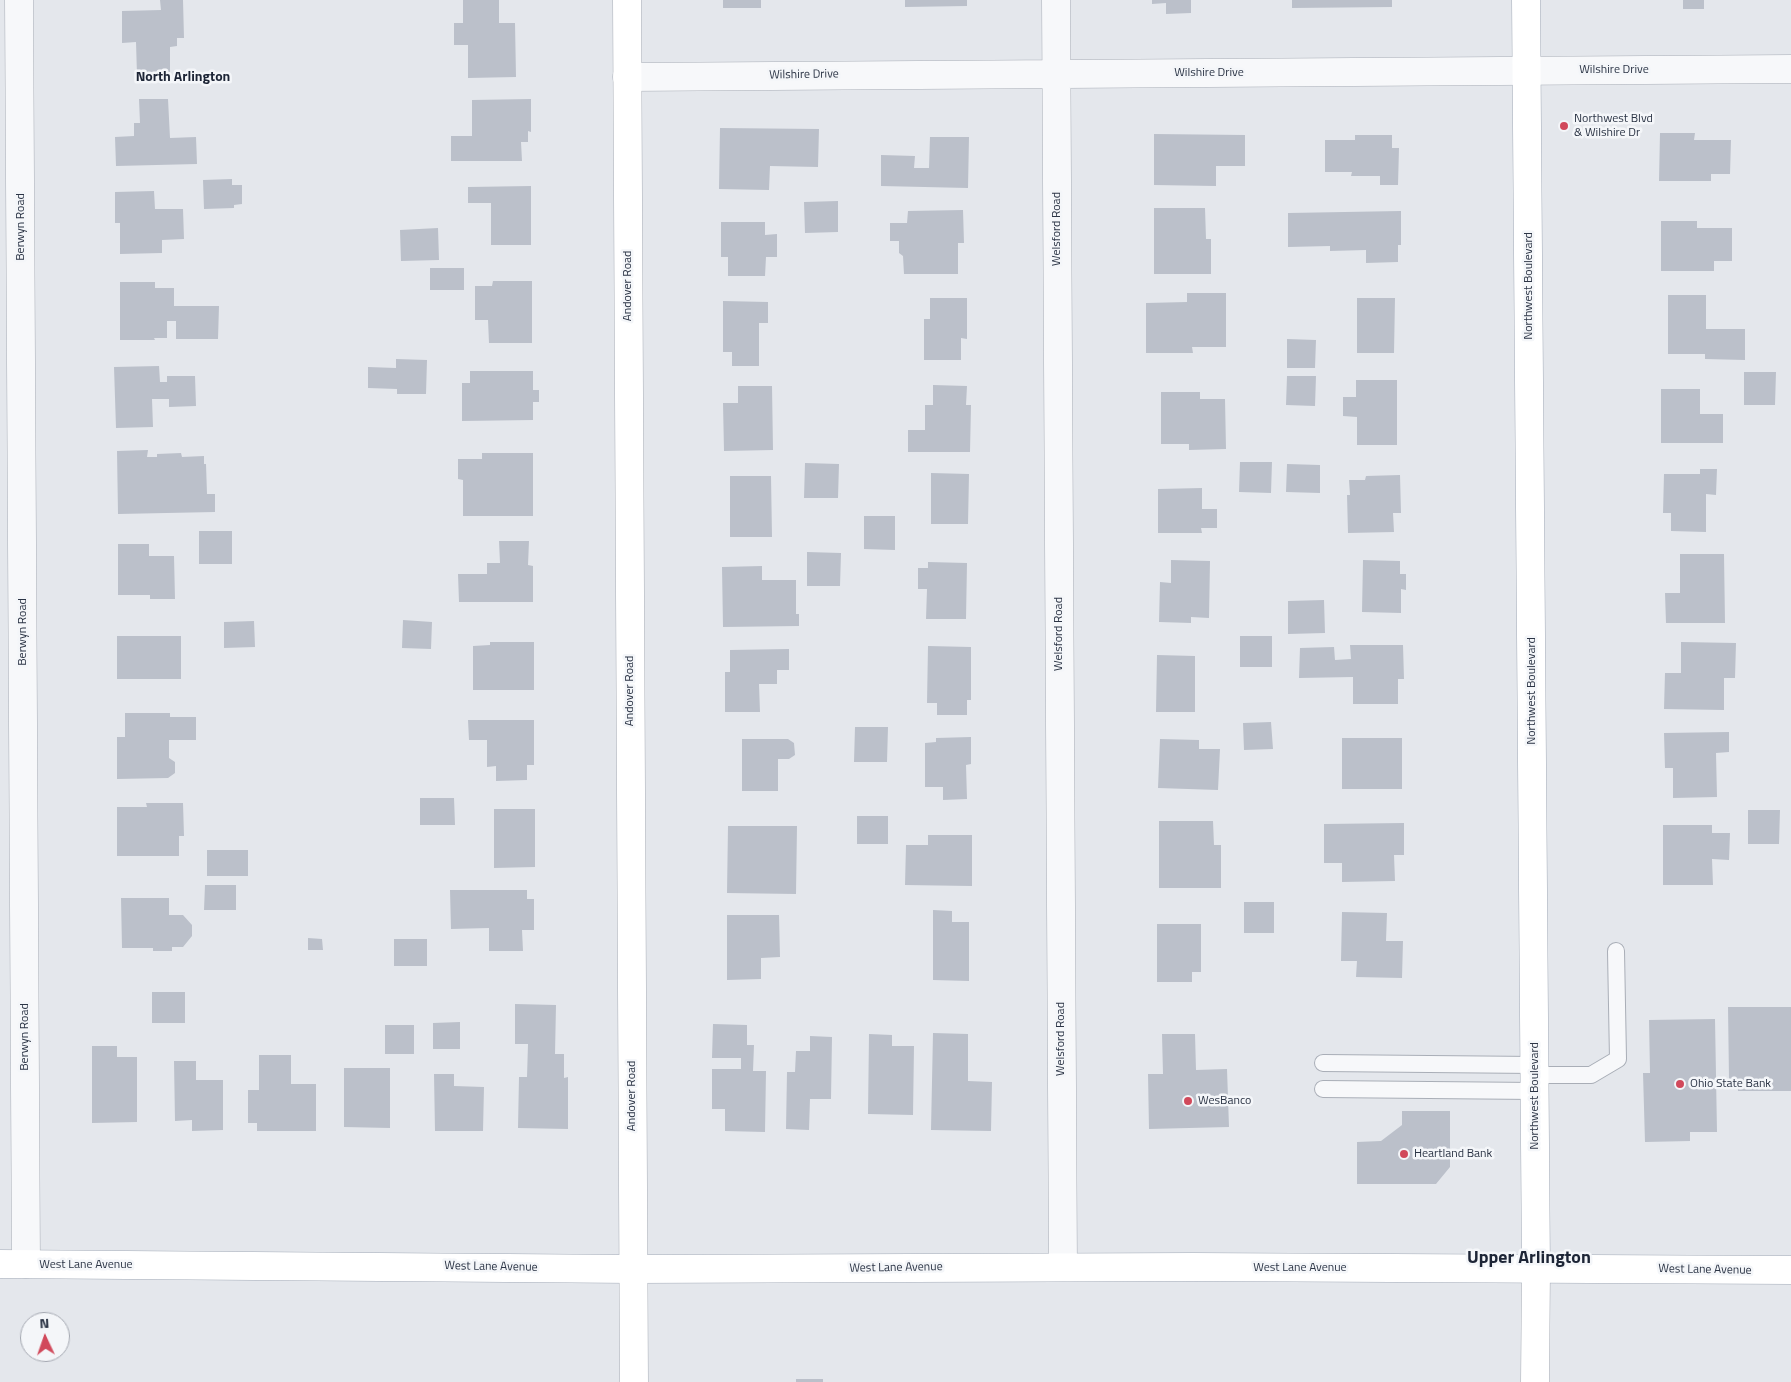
<!DOCTYPE html>
<style>
body{margin:0}
#map{position:relative;width:1791px;height:1382px;overflow:hidden;background:#e4e7ec;font-family:"Titillium Web",sans-serif}
canvas{display:block}
.north{position:absolute;left:20px;top:1312px;width:50px;height:50px;box-sizing:border-box;background:#f4f6f9;border:1px solid #a4a8b1;border-radius:50%;rotate:357deg;font-size:14px;font-weight:700;line-height:20px;text-align:center;color:#2b3445}
.north::after{content:'';display:block;margin:auto;width:18px;height:22px;background:#d1495b;clip-path:polygon(50% 0,100% 100%,50% 72%,0 100%)}
</style>
<div id="map">
<canvas width="1791" height="1382"></canvas>
<div class="north">N</div>
</div>
<script>
const c = document.querySelector('canvas').getContext('2d');
c.lineJoin = 'round';
function paint(path, color) { c.fillStyle = color; c.fill(path, 'evenodd'); }
const shape = rows => new Path2D(rows.map(r => 'M' + r).join(''));
function strokePath(path, color, width, dash) { c.strokeStyle = color; c.lineWidth = width; c.lineCap = dash ? 'butt' : 'round'; c.setLineDash(dash || []); c.stroke(path); }
function write(font, color, halo, rows, align = 'center') {
  c.font = font + ' "Titillium Web",sans-serif'; c.lineWidth = 5; c.setLineDash([]); c.textBaseline = 'middle'; c.strokeStyle = halo; c.fillStyle = color; for (const [text, x, y, turn = 0] of rows) {
    c.save(); c.translate(x, y); c.rotate((+turn || 0) * Math.PI / 180); c.textAlign = isNaN(turn) ? turn : align; if (halo) c.strokeText(text, 0, 0); c.fillText(text, 0, 0); c.restore();
  }
}
const building = shape([
 [160,0,183,0,184,38,177,38,177,46,170,47,170,74,137,75,136,42,122,43,122,11,161,10],
 [463,0,499,0,499,23,515,23,516,77,468,78,468,45,454,45,454,23,463,23],
 [723,0,761,0,761,8,723,8],
 [905,0,967,0,967,6,905,7],
 [1152,0,1191,0,1191,13,1166,14,1166,3,1152,4],
 [1292,0,1392,0,1392,7,1292,8],
 [1683,0,1704,0,1704,9,1683,9],
 [139,99,168,99,170,138,196,137,197,164,116,166,115,137,134,136,134,123,140,123],
 [531,99,531,132,528,131,528,142,521,142,522,161,451,161,451,136,472,136,472,100],
 [720,128,819,129,818,167,770,166,769,190,719,189],
 [1660,133,1695,133,1694,140,1731,140,1730,174,1711,174,1711,181,1659,181],
 [1154,134,1245,135,1245,166,1216,166,1216,186,1154,185],
 [1355,135,1392,135,1392,148,1399,148,1398,185,1380,185,1380,176,1351,176,1352,172,1325,172,1325,140,1355,140],
 [930,137,969,137,968,188,881,186,881,155,915,156,914,168,929,168],
 [232,179,232,185,242,185,242,204,234,205,234,208,204,209,203,180],
 [531,186,531,245,491,245,491,203,468,203,468,187],
 [154,191,155,209,183,209,184,239,162,240,162,253,120,254,120,223,115,223,115,192],
 [838,201,838,232,805,233,804,202],
 [1154,208,1205,208,1206,239,1211,239,1211,274,1154,274],
 [963,210,964,243,958,243,958,274,904,274,903,256,899,253,899,241,890,241,890,223,907,223,908,211],
 [1401,211,1401,245,1398,245,1398,262,1366,263,1366,250,1330,251,1330,246,1288,247,1288,213],
 [1661,221,1697,221,1697,228,1732,228,1732,261,1714,261,1714,271,1661,271],
 [721,222,765,222,765,235,777,234,777,257,766,257,765,276,728,276,728,257,721,257],
 [438,228,439,260,401,261,400,230],
 [430,268,464,268,464,290,430,290],
 [493,281,532,281,532,343,489,343,488,320,475,320,475,286,492,286],
 [120,282,155,282,155,288,174,288,174,306,219,306,218,339,176,339,176,321,167,321,167,338,154,338,155,340,120,340],
 [1187,293,1226,293,1226,347,1192,347,1193,353,1146,353,1146,303,1187,302],
 [1668,295,1706,295,1706,329,1745,329,1745,360,1705,359,1705,354,1668,354],
 [930,298,967,298,967,339,961,338,961,360,924,360,924,319,930,319],
 [1357,298,1395,298,1394,353,1357,353],
 [723,301,768,302,768,323,759,323,759,366,732,366,732,352,723,352],
 [1287,339,1316,340,1315,368,1287,368],
 [396,359,427,360,426,394,397,394,397,389,368,388,368,367,396,368],
 [159,366,160,382,167,382,167,376,195,376,196,406,169,407,169,399,152,399,153,427,116,428,114,367],
 [470,371,533,371,533,390,539,390,539,402,533,402,533,420,462,421,462,383,470,383],
 [1744,372,1776,372,1775,405,1744,405],
 [1287,376,1316,376,1315,406,1286,405],
 [1356,380,1397,380,1397,445,1357,445,1357,417,1343,416,1343,397,1356,397],
 [933,385,967,386,966,405,971,405,970,452,908,452,908,430,925,430,925,405,933,405],
 [738,386,772,386,773,450,724,451,723,403,738,403],
 [1661,389,1700,389,1700,414,1723,414,1723,443,1661,443],
 [1161,392,1200,392,1200,399,1225,399,1226,449,1189,450,1189,444,1161,444],
 [148,450,147,457,157,457,157,454,181,453,182,457,204,456,204,464,206,464,207,494,215,494,215,512,118,514,117,451],
 [482,453,533,453,533,516,463,516,463,480,458,479,458,459,482,459],
 [1240,462,1272,462,1271,493,1239,492],
 [805,463,839,464,838,498,804,498],
 [1287,464,1320,465,1320,493,1286,492],
 [1700,469,1717,469,1716,495,1706,494,1706,532,1671,531,1671,513,1663,513,1664,474,1700,474],
 [931,473,969,474,968,524,931,524],
 [1400,475,1401,513,1393,513,1394,532,1348,533,1347,495,1350,495,1349,480,1365,480,1366,476],
 [730,476,771,476,772,537,730,537],
 [1202,488,1202,509,1217,509,1217,528,1201,528,1202,533,1158,533,1158,489],
 [864,516,895,516,895,550,864,549],
 [199,531,232,531,232,564,199,564],
 [499,541,529,541,528,565,533,566,533,602,459,602,458,574,487,574,487,563,500,563],
 [118,544,149,544,149,556,174,556,175,599,150,599,150,595,118,595],
 [807,552,841,553,840,586,807,586],
 [1680,554,1724,554,1725,623,1666,623,1665,593,1680,593],
 [1171,560,1210,561,1209,618,1191,617,1191,623,1159,622,1160,582,1171,583],
 [1363,560,1400,561,1400,574,1406,574,1406,590,1401,589,1401,613,1362,612],
 [928,562,967,563,966,619,926,619,927,589,918,589,918,568,928,568],
 [762,566,762,580,796,580,796,614,799,614,799,626,723,627,722,567],
 [1324,600,1325,633,1288,634,1288,601],
 [403,620,432,622,431,649,402,648],
 [254,621,255,647,224,648,224,622],
 [117,636,181,636,181,679,117,679],
 [1240,636,1272,636,1272,667,1240,667],
 [490,642,534,642,534,690,473,690,473,646,490,645],
 [1681,642,1736,643,1735,678,1724,678,1724,710,1664,709,1665,673,1681,673],
 [1350,645,1403,645,1404,679,1398,679,1398,704,1353,704,1353,677,1299,678,1300,648,1334,647,1335,660,1351,659],
 [928,646,971,647,971,700,967,700,967,715,937,715,937,703,927,703],
 [789,649,789,670,777,670,777,684,759,684,760,712,725,712,725,672,730,672,730,650],
 [1157,655,1195,656,1195,712,1156,712],
 [125,713,170,713,170,717,196,717,196,740,169,740,169,758,175,762,175,773,168,778,117,779,117,737,125,737],
 [468,720,534,720,534,765,527,765,527,780,496,781,496,766,487,767,487,740,469,740],
 [1271,722,1273,749,1244,750,1243,723],
 [855,727,888,727,887,762,854,762],
 [1729,732,1729,752,1716,753,1717,797,1673,798,1673,768,1665,768,1664,733],
 [971,737,971,764,966,765,967,799,943,800,943,787,925,787,925,743,936,742,936,738],
 [1342,738,1402,738,1402,789,1342,789],
 [742,739,788,739,794,743,795,755,789,759,778,759,778,791,742,791],
 [1160,739,1199,740,1199,749,1220,749,1218,790,1158,788],
 [420,798,454,798,455,825,420,825],
 [146,803,183,803,184,836,179,836,179,856,117,856,117,807,147,807],
 [494,809,535,809,535,867,494,868],
 [1748,810,1780,810,1779,844,1748,844],
 [857,816,888,816,888,844,857,844],
 [1159,821,1213,821,1214,845,1221,845,1221,888,1159,888],
 [1404,823,1404,855,1394,855,1395,881,1342,882,1342,863,1324,863,1324,824],
 [1663,825,1712,825,1712,833,1730,833,1729,860,1712,859,1713,885,1663,885],
 [728,826,797,826,796,894,727,893],
 [928,835,972,835,972,886,905,885,906,845,928,845],
 [207,850,248,850,248,876,207,876],
 [205,885,236,885,236,910,204,910],
 [450,890,527,890,527,899,534,899,534,930,522,930,523,951,489,951,489,928,451,929],
 [121,898,169,898,169,915,183,915,192,925,192,936,183,947,172,947,172,951,153,951,153,948,122,948],
 [1244,902,1274,902,1274,933,1244,933],
 [933,910,952,911,952,922,969,922,969,981,933,980],
 [1342,912,1387,913,1386,941,1403,941,1402,978,1356,977,1357,961,1341,961],
 [727,915,779,915,780,957,761,958,761,979,727,980],
 [1157,924,1201,924,1201,972,1192,972,1192,982,1157,982],
 [308,938,322,939,323,950,308,950],
 [394,939,427,939,427,966,394,966],
 [152,992,185,992,185,1023,152,1023],
 [515,1004,556,1005,555,1054,564,1054,564,1078,568,1077,568,1129,518,1128,519,1077,527,1077,528,1044,515,1044],
 [1728,1007,1791,1007,1791,1091,1738,1091,1738,1079,1729,1079],
 [1715,1019,1717,1132,1690,1132,1690,1141,1645,1142,1643,1073,1650,1073,1649,1020],
 [460,1022,460,1049,433,1049,433,1023],
 [713,1024,747,1025,747,1045,754,1045,753,1071,766,1071,765,1132,725,1131,725,1109,712,1109,712,1069,741,1069,741,1058,712,1058],
 [385,1025,414,1025,414,1054,385,1054],
 [933,1033,968,1034,968,1081,992,1082,991,1131,931,1130],
 [869,1034,892,1035,892,1046,914,1046,913,1115,868,1114],
 [1162,1034,1195,1034,1196,1070,1227,1069,1229,1127,1149,1129,1148,1074,1163,1074],
 [810,1036,832,1037,831,1099,810,1099,809,1130,786,1129,787,1072,795,1072,796,1051,810,1051],
 [92,1046,117,1046,117,1057,137,1057,137,1122,92,1123],
 [259,1055,291,1055,291,1084,316,1084,316,1131,257,1131,257,1123,248,1123,248,1090,259,1090],
 [174,1061,196,1061,196,1080,223,1080,223,1130,192,1131,192,1120,175,1121],
 [344,1068,390,1068,390,1128,344,1127],
 [434,1074,454,1074,454,1086,484,1087,483,1131,435,1131],
 [1402,1111,1450,1111,1450,1167,1436,1184,1357,1184,1357,1142,1381,1141,1402,1125],
 [796,1379,823,1379,823,1382,796,1382]
]);
const lane = shape([
 [1323,1063,1535,1065],
 [1534,1075,1591,1075,1618,1059,1616,951],
 [1323,1089,1535,1091]
]);
const street = shape([
 [19,0,26,1264],
 [1056,0,1063,1267],
 [627,77,1791,69]
]);
const secondary = shape([
 [627,0,634,1382],
 [1535,1382,1536,1269]
]);
const primary = shape([
 [1526,0,1536,1269],
 [0,1264,633,1269,1193,1267,1791,1270]
]);
const markers = [
 [1564,126,5,"#d1495b"],
 [1680,1084,5,"#d1495b"],
 [1188,1101,5,"#d1495b"],
 [1404,1154,5,"#d1495b"]
];
const streetNames = [
 ["Wilshire Drive",1614,70],
 ["Wilshire Drive",1209,73],
 ["Wilshire Drive",804,75,-1],
 ["Berwyn Road",21,227,-90],
 ["Welsford Road",1057,229,-90],
 ["Andover Road",628,286,-90],
 ["Northwest Boulevard",1529,286,-90],
 ["Berwyn Road",23,632,-90],
 ["Welsford Road",1059,634,-90],
 ["Andover Road",630,691,-90],
 ["Northwest Boulevard",1532,691,-90],
 ["Berwyn Road",25,1037,-90],
 ["Welsford Road",1061,1039,-90],
 ["Andover Road",632,1096,-90],
 ["Northwest Boulevard",1535,1096,-90],
 ["West Lane Avenue",86,1265],
 ["West Lane Avenue",491,1267,1],
 ["West Lane Avenue",896,1268,-1],
 ["West Lane Avenue",1300,1268],
 ["West Lane Avenue",1705,1270,1]
];
const poiNames = [
 ["Northwest Blvd",1574,119],
 ["& Wilshire Dr",1574,133],
 ["Ohio State Bank",1690,1084],
 ["WesBanco",1198,1101],
 ["Heartland Bank",1414,1154]
];
const neighbourhoodNames = [
 ["North Arlington",183,78]
];
const districtNames = [
 ["Upper Arlington",1529,1259]
];
paint(building, '#bbc0ca');
strokePath(lane, '#a9aeb7', 18);
strokePath(street, '#a9aeb7', 29);
strokePath(secondary, '#a9aeb7', 29);
strokePath(primary, '#a3abb8', 29);
strokePath(lane, '#f7f8fa', 16);
strokePath(street, '#f7f8fa', 28);
strokePath(secondary, '#fff', 28);
strokePath(primary, '#fff', 28);
for (const [x, y, r, color] of markers) { const dot = new Path2D(); dot.arc(x, y, r, 0, 2 * Math.PI); c.fillStyle = color; c.fill(dot); strokePath(dot, '#f4f6f9', 2); }
write('12px', '#2b3445', '#f4f6f9', streetNames);
write('12px', '#2b3445', '#f4f6f9', poiNames, 'left');
write('bold 14px', '#1d2536', '#f4f6f9', neighbourhoodNames);
write('bold 18px', '#1d2536', '#f4f6f9', districtNames);
</script>
